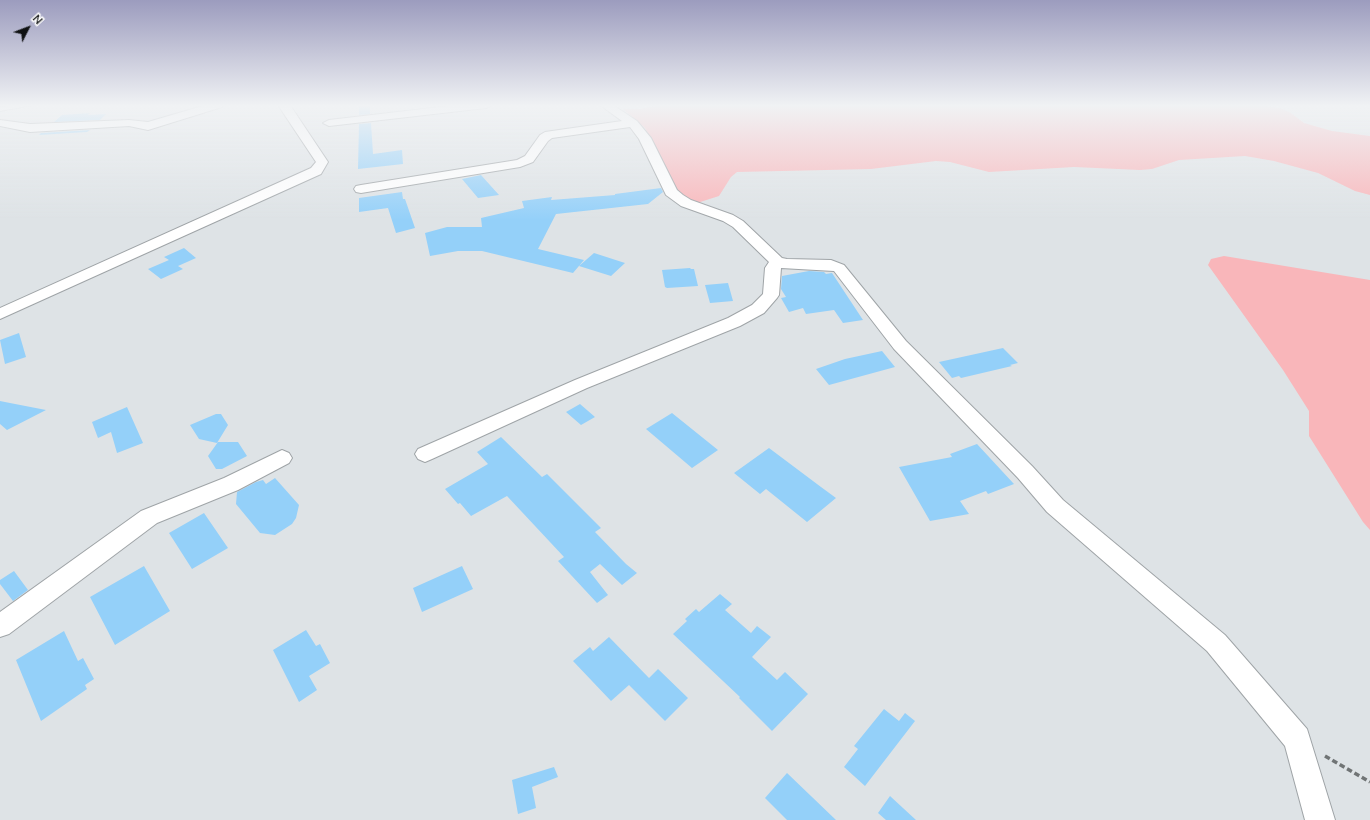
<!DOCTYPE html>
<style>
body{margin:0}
#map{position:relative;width:1370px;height:820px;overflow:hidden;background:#dee3e6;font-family:"Nunito Sans",sans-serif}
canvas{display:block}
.north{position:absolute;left:8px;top:8px;width:40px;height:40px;-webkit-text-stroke:3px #fff;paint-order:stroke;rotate:48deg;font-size:11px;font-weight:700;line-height:16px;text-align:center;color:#0f1112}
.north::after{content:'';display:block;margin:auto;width:14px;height:18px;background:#0f1112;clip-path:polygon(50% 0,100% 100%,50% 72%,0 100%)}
</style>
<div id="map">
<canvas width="1370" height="820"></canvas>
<div class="north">N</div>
</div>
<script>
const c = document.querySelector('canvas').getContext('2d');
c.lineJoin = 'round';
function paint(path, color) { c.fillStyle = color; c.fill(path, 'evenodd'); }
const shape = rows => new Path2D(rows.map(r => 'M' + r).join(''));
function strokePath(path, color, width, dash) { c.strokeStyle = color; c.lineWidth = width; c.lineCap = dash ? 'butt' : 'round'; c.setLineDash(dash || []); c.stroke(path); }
const green = shape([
 [662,105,1259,105,1280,108,1291,113,1304,123,1332,131,1370,136,1370,195,1355,191,1318,173,1274,161,1245,156,1179,160,1152,169,1140,170,1074,167,989,172,950,162,936,161,871,169,737,172,731,177,719,196,697,203,684,196,673,186,645,128,623,109,639,109],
 [1224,256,1370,280,1370,530,1363,522,1309,436,1309,411,1283,370,1208,265,1211,259]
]);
const building = shape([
 [359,105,370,105,370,114,359,115],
 [90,113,88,115,106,114,100,120,54,122,62,115],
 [371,123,373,154,402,150,403,164,358,169,359,124],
 [90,130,87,132,39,135,41,133],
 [481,175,499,195,478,198,462,179],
 [661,188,663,192,648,204,556,214,538,249,584,260,573,273,482,251,458,251,430,256,425,233,447,227,482,227,481,218,524,208,522,201,552,197,551,200,615,195,615,194],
 [402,192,403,199,405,199,415,228,396,233,388,208,359,212,359,198],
 [184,248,196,258,178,266,183,269,161,279,148,269,169,260,164,257],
 [594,253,625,263,611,276,579,266],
 [690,268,691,269,694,269,698,286,667,288,665,287,662,270],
 [809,271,824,272,826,274,832,273,863,320,843,323,834,310,806,314,803,308,789,312,781,298,786,297,781,289,782,276],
 [728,283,733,301,710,303,705,285],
 [19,333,26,357,5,364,0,340],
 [1003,348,1018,363,1010,365,1012,366,961,378,959,376,952,378,939,362],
 [882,351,895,367,829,385,816,369,845,359],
 [0,401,10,403,46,410,7,430,0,424],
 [580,404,595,417,581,425,566,412],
 [127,407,143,443,117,453,111,432,98,438,92,422],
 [672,413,718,450,692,468,646,429],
 [216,414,221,414,228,425,217,443,199,439,190,425],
 [501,437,542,477,547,474,601,528,595,532,626,564,637,573,622,585,600,564,590,572,608,595,597,603,558,561,564,557,507,496,471,516,460,503,458,504,445,489,488,464,477,452],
 [218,442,238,442,247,456,222,469,216,469,208,456],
 [977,444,1014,484,988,494,986,491,960,501,969,514,930,521,899,467,952,457,950,454],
 [769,448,821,487,836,498,807,522,766,489,760,494,734,473],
 [275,478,299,505,296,518,292,524,275,535,260,533,236,504,237,492,256,482,263,480,266,484],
 [204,513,228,548,192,569,169,533],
 [144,566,170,611,115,645,90,597],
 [462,566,473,589,422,612,413,588],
 [14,571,28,590,13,601,0,584,0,580],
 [720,594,732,604,725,610,751,633,757,626,771,637,752,657,777,680,785,672,808,694,772,731,739,698,740,697,673,634,687,621,685,619,696,609,699,612],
 [306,630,316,646,320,644,330,663,309,676,317,690,299,702,273,650],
 [64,631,78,661,83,658,94,679,85,685,87,689,41,721,16,660],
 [609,637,649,678,658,669,688,698,665,721,629,685,611,701,573,661,590,647,593,651],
 [884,709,899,721,905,713,915,721,865,786,844,767,858,749,854,746],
 [554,767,558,777,532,787,536,808,518,814,512,780],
 [787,773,836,820,787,820,765,798],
 [890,796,916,820,886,820,878,813]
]);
const path = shape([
 [1325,756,1370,782]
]);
const service = shape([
 [18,105,33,105,0,111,0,107,18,105]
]);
const minor = shape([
 [206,105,224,105,222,107,148,130,129,126,30,132,0,126,0,120,30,124,129,120,148,122,206,105],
 [278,105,290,105,328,162,321,174,0,319,0,308,311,168,316,162,278,105],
 [457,105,492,105,486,108,329,126,323,123,329,120,457,105],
 [600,105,613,105,637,121,651,138,677,190,683,195,691,200,733,215,743,221,782,258,787,259,831,260,844,265,906,341,1032,466,1063,500,1225,635,1307,729,1335,820,1305,820,1285,746,1207,651,1047,512,1018,478,894,349,834,271,781,268,779,295,777,298,764,313,740,326,587,388,432,459,425,462,418,459,415,454,418,449,575,380,728,318,752,305,763,294,765,268,769,262,733,227,723,221,681,206,666,195,639,139,630,127,552,138,548,141,533,162,520,167,361,193,356,192,354,189,356,186,361,185,517,160,525,156,540,135,545,132,622,121,600,105],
 [282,450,289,453,292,458,289,463,238,490,157,523,9,634,0,637,0,612,141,511,224,478,282,450]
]);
paint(green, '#f9b6ba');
paint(building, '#94d0f9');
strokePath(service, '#9fa4a7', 2);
strokePath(minor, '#9fa4a7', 2);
strokePath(path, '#707475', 3.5, [5.5, 3]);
paint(service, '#fff');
paint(minor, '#fff');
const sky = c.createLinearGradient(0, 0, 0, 220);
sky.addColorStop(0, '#9c9cbe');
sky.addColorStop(0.48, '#f0f2f4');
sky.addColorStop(1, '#f0f2f400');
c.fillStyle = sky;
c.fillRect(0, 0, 1370, 220);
</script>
